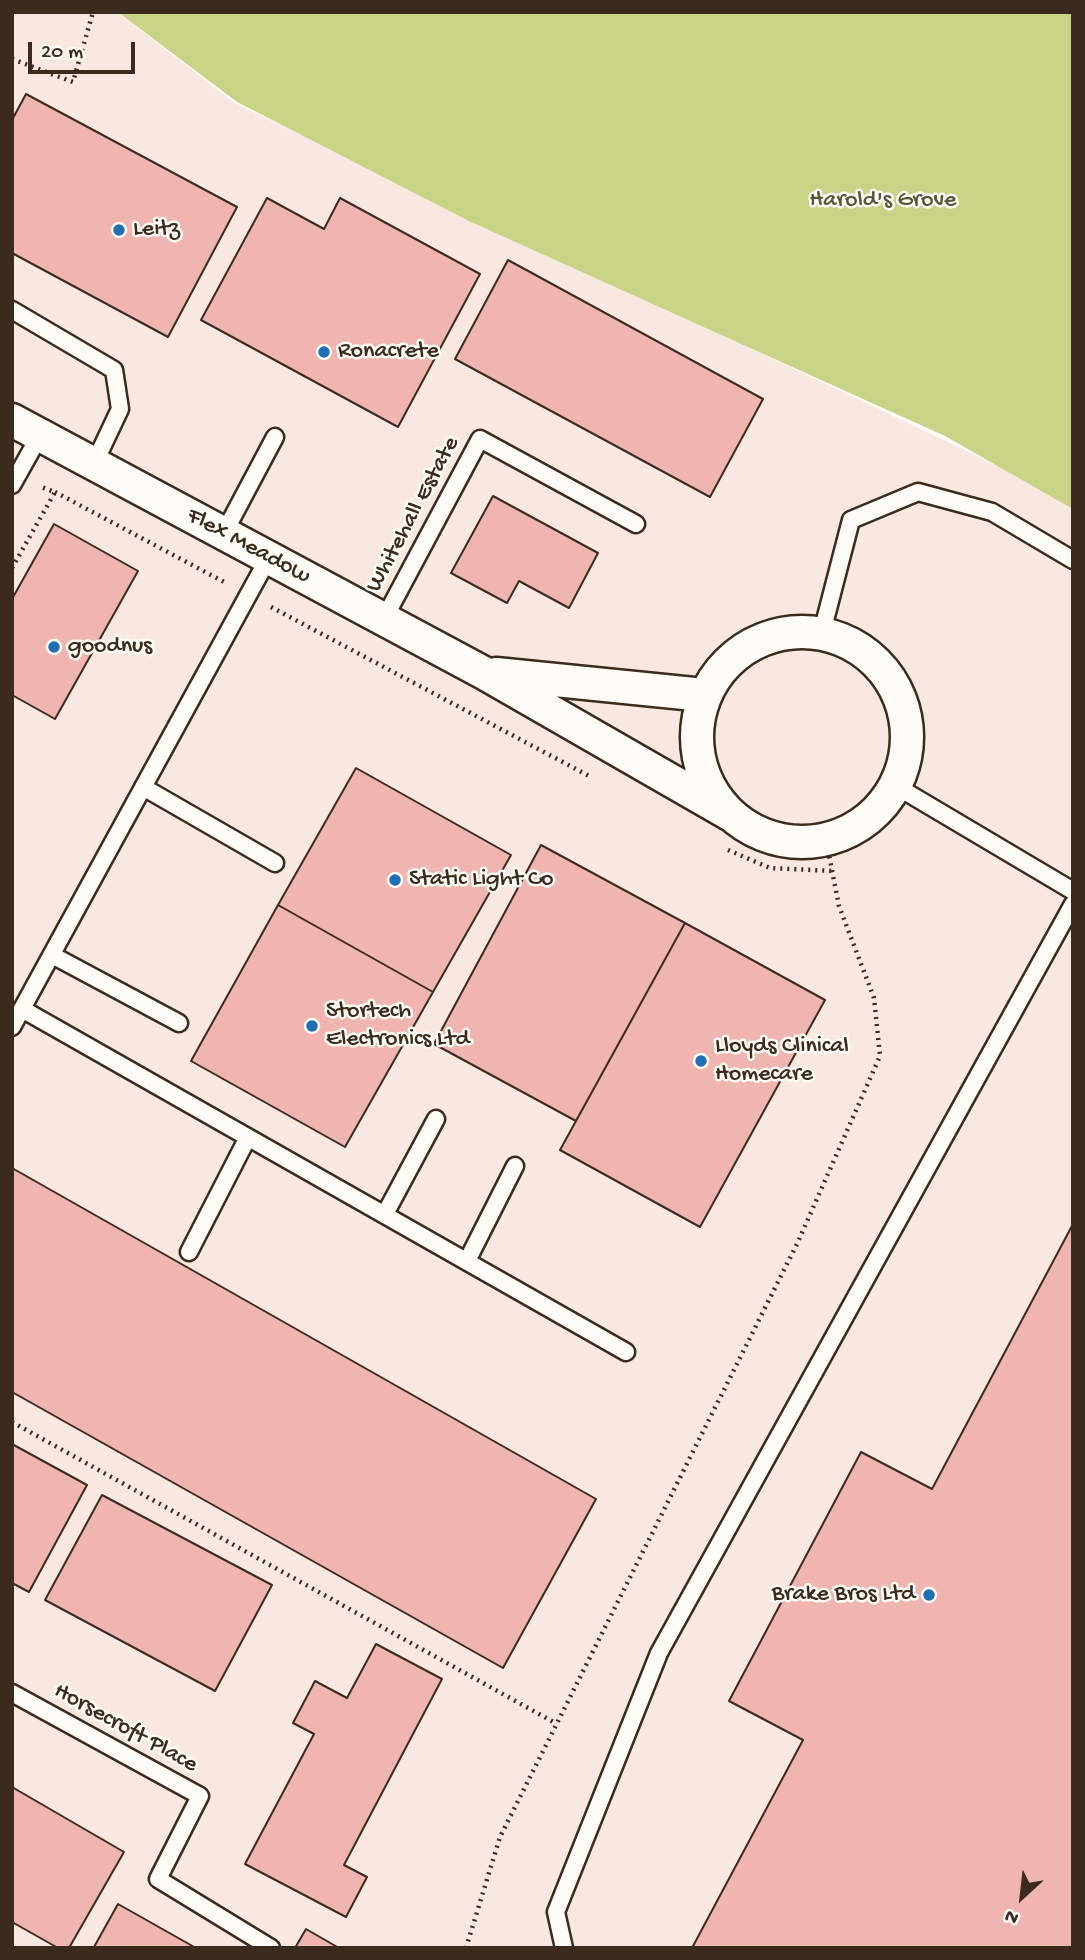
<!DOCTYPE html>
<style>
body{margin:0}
#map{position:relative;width:1085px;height:1960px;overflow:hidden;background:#fdfcf7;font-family:"Gochi Hand",sans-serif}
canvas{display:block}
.frame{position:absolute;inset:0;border:14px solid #3b2a1e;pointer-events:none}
.north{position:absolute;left:987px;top:1862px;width:70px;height:70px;-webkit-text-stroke:5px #fdfcf7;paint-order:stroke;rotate:207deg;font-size:19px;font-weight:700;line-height:28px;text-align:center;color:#3b2a1e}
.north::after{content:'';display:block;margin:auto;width:24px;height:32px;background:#3b2a1e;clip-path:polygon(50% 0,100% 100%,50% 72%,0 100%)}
.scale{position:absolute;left:28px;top:42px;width:107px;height:32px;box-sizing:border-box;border:4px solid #3b2a1e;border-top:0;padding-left:9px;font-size:21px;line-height:24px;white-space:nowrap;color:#3b2a1e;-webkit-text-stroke:5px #fdfcf7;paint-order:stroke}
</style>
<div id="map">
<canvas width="1085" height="1960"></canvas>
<div class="frame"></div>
<div class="north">N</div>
<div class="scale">20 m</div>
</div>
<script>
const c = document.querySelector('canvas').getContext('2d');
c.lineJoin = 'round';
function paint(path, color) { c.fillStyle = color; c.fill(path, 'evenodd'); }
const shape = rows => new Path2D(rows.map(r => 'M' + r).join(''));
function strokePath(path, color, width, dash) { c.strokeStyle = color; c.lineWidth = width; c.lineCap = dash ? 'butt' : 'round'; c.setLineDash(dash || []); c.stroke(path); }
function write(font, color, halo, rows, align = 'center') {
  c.font = font + ' "Gochi Hand",sans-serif'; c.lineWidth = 5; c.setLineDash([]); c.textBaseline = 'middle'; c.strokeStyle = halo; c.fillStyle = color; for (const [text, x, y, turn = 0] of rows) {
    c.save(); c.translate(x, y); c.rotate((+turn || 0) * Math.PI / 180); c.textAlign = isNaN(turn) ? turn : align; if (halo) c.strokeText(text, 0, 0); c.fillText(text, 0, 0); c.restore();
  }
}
const built = shape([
 [12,12,118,12,234,103,1051,491,1073,496,1073,1948,12,1948]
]);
const green = shape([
 [118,12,1073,12,1073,509,945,436,469,221,237,102]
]);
const building = shape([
 [26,94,237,207,168,337,12,253,12,120,26,94],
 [267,198,324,229,340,198,480,274,398,427,201,320,267,198],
 [508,260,763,399,710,497,455,359,508,260],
 [493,496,598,553,569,608,519,581,507,603,451,573,493,496],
 [54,524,138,571,55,719,12,695,12,599,54,524],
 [356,768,511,855,433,992,278,905,356,768],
 [541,845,685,923,576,1121,434,1044,541,845],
 [278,905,433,992,345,1147,191,1061,278,905],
 [685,923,825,1000,700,1227,560,1150,685,923],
 [12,1168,596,1499,503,1668,12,1392,12,1168],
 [1073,1224,1073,1948,692,1948,803,1740,729,1701,861,1452,932,1489,1073,1224],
 [12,1444,87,1485,29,1592,12,1583,12,1444],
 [102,1495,272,1585,215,1691,45,1600,102,1495],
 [376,1644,442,1679,344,1865,367,1877,346,1917,245,1864,314,1734,293,1723,315,1681,347,1698,376,1644],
 [12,1787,124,1852,69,1948,58,1948,12,1922,12,1787],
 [118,1904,196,1948,94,1947,118,1904],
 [306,1929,339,1948,295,1948,306,1929]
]);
const path = shape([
 [12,59,73,82,93,12],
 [55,492,226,583],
 [12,568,55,492,41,487],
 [271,607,591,777],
 [728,850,770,868,832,871],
 [12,1422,557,1724],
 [466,1948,500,1837,797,1244,880,1056,874,998,839,906,826,840]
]);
const lane = shape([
 [12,310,114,370,120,409,94,464],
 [12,485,40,435],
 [224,533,275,437],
 [384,619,480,439,636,524],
 [822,632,851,520,918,492,992,512,1073,560],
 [896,786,1073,891],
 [143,787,275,863],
 [52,955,179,1023],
 [22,1009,626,1352],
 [12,1027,269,557],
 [385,1214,436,1119],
 [189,1252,248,1137],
 [467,1261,515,1166],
 [12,1693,200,1796,158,1879,271,1948],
 [564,1948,556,1912,659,1653,1073,904]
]);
const street = shape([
 [12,420,484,673,731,815],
 '697 737a105 105 0 1 1 210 0a105 105 0 1 1-210 0Z',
 [496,674,704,695]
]);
const markers = [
 [119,230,7,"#1f6fb2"],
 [324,352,7,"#1f6fb2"],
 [54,647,7,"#1f6fb2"],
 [395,880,7,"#1f6fb2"],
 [312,1026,7,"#1f6fb2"],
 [701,1061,7,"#1f6fb2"],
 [929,1595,7,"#1f6fb2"]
];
const parkNames = [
 ["Harold's Grove",883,201]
];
const poiNames = [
 ["Leitz",133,230],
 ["Ronacrete",338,352],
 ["goodnus",68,647],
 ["Static Light Co",409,880],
 ["Stortech",326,1012],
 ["Electronics Ltd",326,1040],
 ["Lloyds Clinical",715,1047],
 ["Homecare",715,1075],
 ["Brake Bros Ltd",915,1595,"right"]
];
const streetNames = [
 ["Whitehall Estate",414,515,-62],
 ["Flex Meadow",248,547,28],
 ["Horsecroft Place",125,1729,29]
];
paint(built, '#f9e7e2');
paint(green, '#c8d386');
paint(building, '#f0b5b0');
strokePath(building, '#3b2a1e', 2);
strokePath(lane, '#3b2a1e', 21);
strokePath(street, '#3b2a1e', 37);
strokePath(path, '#3b2a1e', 4.5, [2, 5]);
strokePath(lane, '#fdfcf7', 16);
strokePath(street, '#fdfcf7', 32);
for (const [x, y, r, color] of markers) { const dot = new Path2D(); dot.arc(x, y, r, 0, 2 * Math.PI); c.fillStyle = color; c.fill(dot); strokePath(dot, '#fdfcf7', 2.5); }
write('24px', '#5e5438', '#fdfcf7', parkNames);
write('24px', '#3b2a1e', '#fdfcf7', poiNames, 'left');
write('24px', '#3b2a1e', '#fdfcf7', streetNames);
</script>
